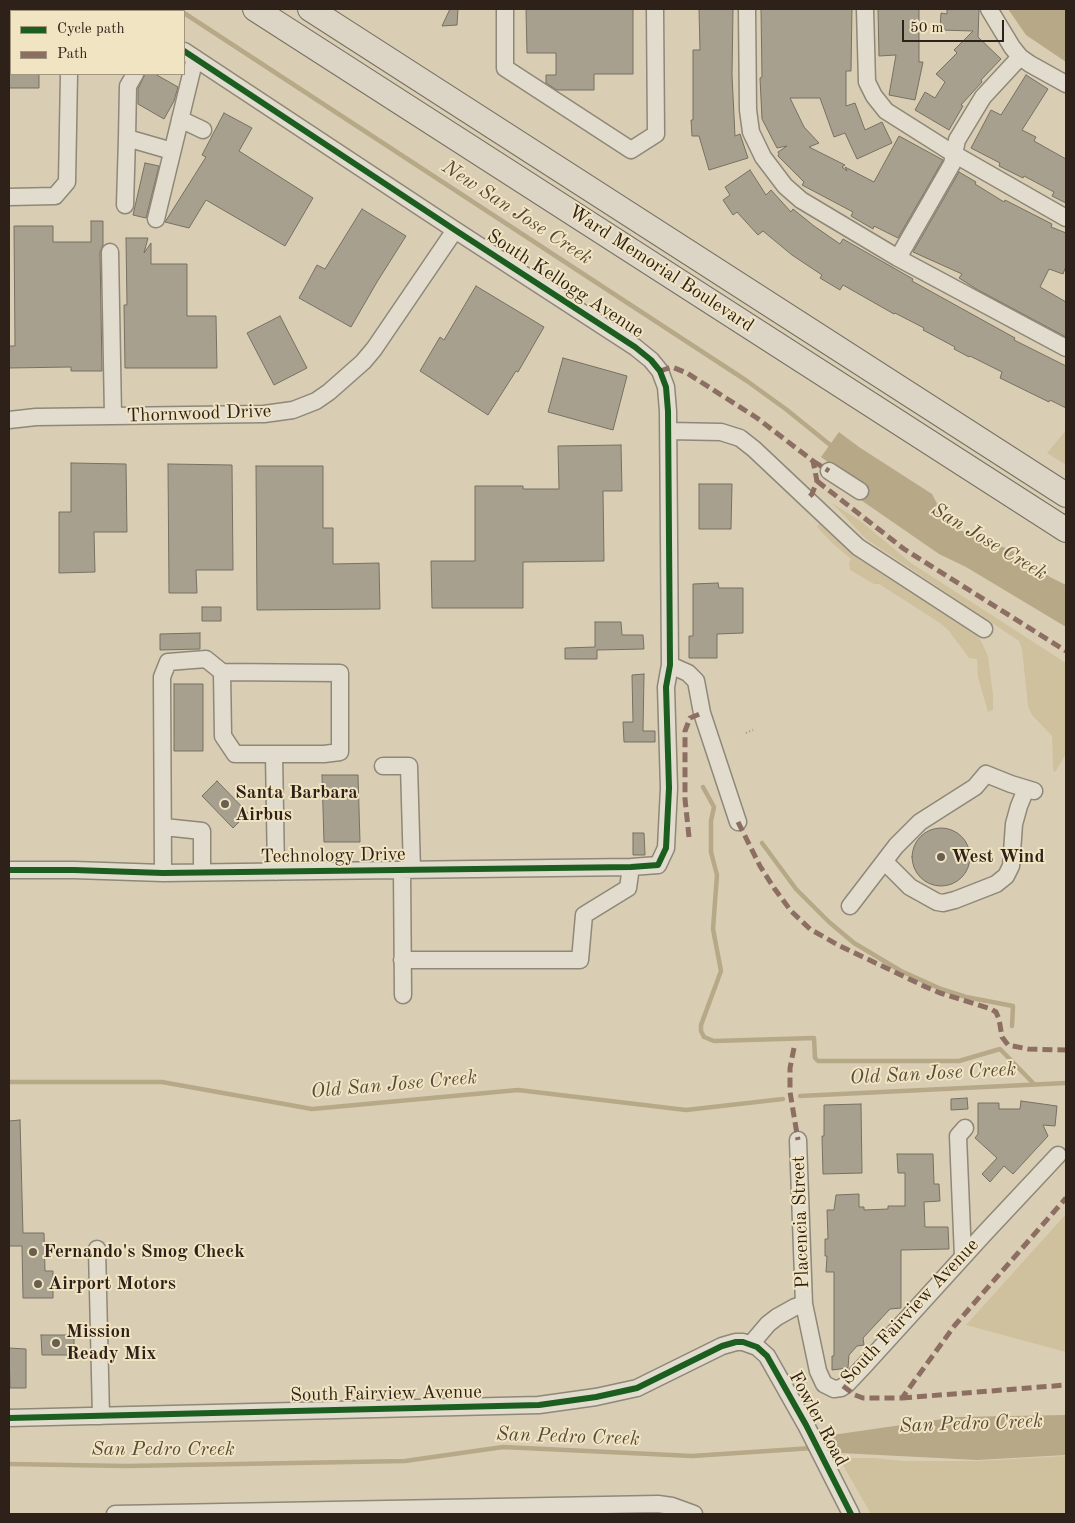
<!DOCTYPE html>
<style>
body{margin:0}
#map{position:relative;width:1075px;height:1523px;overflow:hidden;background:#d9ceb3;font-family:"Old Standard TT",serif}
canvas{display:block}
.frame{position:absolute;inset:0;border:10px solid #2e2119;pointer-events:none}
.legend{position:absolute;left:10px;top:10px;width:175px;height:65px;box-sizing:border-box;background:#f1e4c3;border:1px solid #a3967f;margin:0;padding:6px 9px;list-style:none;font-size:15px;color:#2e2119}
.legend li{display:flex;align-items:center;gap:10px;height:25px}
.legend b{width:25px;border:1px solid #a3967f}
.scale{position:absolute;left:902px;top:20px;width:102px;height:22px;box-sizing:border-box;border:2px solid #2e2119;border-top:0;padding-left:6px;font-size:15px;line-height:18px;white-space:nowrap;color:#2e2119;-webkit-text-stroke:4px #f1e4c3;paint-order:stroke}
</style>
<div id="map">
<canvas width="1075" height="1523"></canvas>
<div class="frame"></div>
<ul class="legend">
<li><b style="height:6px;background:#1b5e20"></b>Cycle path</li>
<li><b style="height:6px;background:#8d6e63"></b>Path</li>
</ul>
<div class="scale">50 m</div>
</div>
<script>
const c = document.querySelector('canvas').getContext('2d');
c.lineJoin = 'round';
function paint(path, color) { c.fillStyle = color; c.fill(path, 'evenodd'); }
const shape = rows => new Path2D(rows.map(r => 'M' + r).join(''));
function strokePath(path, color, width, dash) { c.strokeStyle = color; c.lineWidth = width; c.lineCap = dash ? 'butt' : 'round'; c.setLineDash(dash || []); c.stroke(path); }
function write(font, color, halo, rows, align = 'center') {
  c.font = font + ' "Old Standard TT",serif'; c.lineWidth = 4; c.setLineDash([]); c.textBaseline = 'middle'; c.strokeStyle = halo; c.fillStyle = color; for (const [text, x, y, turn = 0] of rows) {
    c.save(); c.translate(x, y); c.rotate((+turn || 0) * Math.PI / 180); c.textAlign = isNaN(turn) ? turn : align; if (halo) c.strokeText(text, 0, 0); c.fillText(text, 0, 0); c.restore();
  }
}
const green = shape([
 [1066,430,1066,465,1047,453],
 [832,503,862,522,911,563,1066,663,1066,754,1056,771,1054,772,1053,769,1052,736,1032,715,1028,706,1022,649,1019,641,866,539],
 [819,524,860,560,974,633,980,639,988,656,993,695,993,710,988,712,978,677,977,659,969,658,949,631,940,623,879,584,874,584,850,570,849,563,851,559,831,542,817,527],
 [1066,1214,1066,1352,966,1325],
 [1066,1456,1066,1514,871,1514,841,1462,844,1458,874,1458,903,1461,977,1461]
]);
const water = shape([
 [1008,9,1066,9,1066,62,1026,35],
 [839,432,859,447,932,494,942,513,957,529,1013,551,1050,577,1066,585,1066,627,966,567,939,554,858,498,840,471,821,457],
 [1066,1415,1066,1455,977,1460,840,1453,832,1435,957,1417]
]);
const stream = shape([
 [184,13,747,381,787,410,834,448],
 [703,787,714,807,711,821,711,852,717,875,713,929,721,971,701,1025,701,1031,704,1037,714,1041,814,1038,815,1058,818,1061,959,1061,1000,1049,1034,1084],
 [762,843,796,889,829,922,854,943,901,971,941,989,966,997,1013,1006,1012,1026],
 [9,1082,162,1082,312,1109,518,1090,686,1110,783,1099],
 [800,1096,1066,1083],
 [821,1447,843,1446],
 [9,1464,126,1466,405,1461,503,1447,692,1456,813,1448]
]);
const building = shape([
 [450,9,458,9,457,25,442,26,450,9],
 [526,9,633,9,633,74,594,74,594,90,557,90,546,83,546,75,556,75,556,53,527,53,526,9],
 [699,9,733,9,732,75,735,136,740,134,748,158,709,170,699,136,692,136,691,120,693,120,693,50,700,50,699,9],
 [761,9,852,9,851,71,846,71,846,106,855,103,865,130,882,122,892,143,857,159,845,133,834,137,820,98,790,98,804,127,819,143,809,147,845,165,842,167,847,171,845,167,874,182,899,136,943,160,898,238,874,226,873,229,851,216,853,212,802,185,804,182,778,156,779,154,778,152,787,146,777,148,762,119,760,78,762,77,761,9],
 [878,9,919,9,919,62,923,62,915,100,889,95,896,55,879,56,878,9],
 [947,9,979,9,978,37,1001,59,981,80,982,82,961,105,963,106,949,130,915,110,925,92,935,98,945,82,936,74,957,53,954,50,973,31,940,30,941,13,947,14,947,9],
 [9,74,39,74,39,88,9,88,9,74],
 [145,74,155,74,178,87,174,101,164,119,138,104,138,89,145,74],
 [1026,75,1048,89,1022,130,1036,137,1034,141,1066,159,1066,203,1052,196,1054,192,1024,176,1023,178,999,166,1000,163,971,148,991,110,1001,115,1026,75],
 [224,113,252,128,239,151,313,198,285,246,206,200,189,228,165,222,206,157,202,155,224,113],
 [145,163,159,166,146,218,133,215,145,163],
 [750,170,766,195,771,190,791,212,793,209,814,226,840,244,843,239,913,279,912,281,1015,338,1014,340,1066,366,1066,408,1050,400,1049,402,1000,378,1002,372,970,356,969,357,954,349,955,347,923,330,924,328,895,313,894,314,843,285,840,290,820,278,822,275,792,255,763,231,758,235,737,212,733,215,723,200,730,195,725,187,750,170],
 [959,172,976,182,975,184,1004,202,1005,200,1052,224,1051,227,1066,233,1066,266,1063,274,1049,269,1040,287,1066,302,1066,337,978,290,959,278,962,274,913,252,959,172],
 [362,209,406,236,377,282,351,327,299,298,317,265,325,269,362,209],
 [91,221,103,221,103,245,100,252,102,371,71,371,71,367,9,368,9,346,15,346,14,226,53,226,53,242,91,242,91,221],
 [126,238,148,238,144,253,151,243,151,264,187,264,187,316,216,316,217,368,125,368,124,305,127,305,126,238],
 [476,286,544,327,518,372,516,371,488,415,420,371,440,337,444,340,476,286],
 [280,316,307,368,274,385,247,333,280,316],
 [563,358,627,376,613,430,548,412,563,358],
 [621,445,622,491,603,491,604,561,523,562,523,608,432,608,431,561,475,561,475,486,523,486,523,489,559,489,558,446,621,445],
 [71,463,126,464,127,532,94,532,95,572,59,573,59,512,71,512,71,463],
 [168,464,232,465,233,570,196,570,197,593,169,593,168,464],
 [256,466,323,466,323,528,333,528,333,564,379,563,380,609,257,610,256,466],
 [699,484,732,484,731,529,699,529,699,484],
 [718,583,719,588,743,588,743,633,717,634,717,658,689,658,689,636,693,636,693,584,718,583],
 [202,607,221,607,221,621,202,621,202,607],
 [595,622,621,622,622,635,643,635,644,649,597,650,597,659,565,659,565,648,595,647,595,622],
 [200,633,200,649,160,650,160,634,200,633],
 [644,674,643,731,655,731,655,742,624,742,623,722,633,722,632,675,644,674],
 [174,684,203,684,203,751,174,751,174,684],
 [322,775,358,775,360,842,324,842,322,775],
 [217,781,248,813,233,828,202,796,217,781],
 '912 857a29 29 0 1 1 58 0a29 29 0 1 1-58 0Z',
 [633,833,644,833,645,855,633,855,633,833],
 [967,1098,968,1109,951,1110,951,1099,967,1098],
 [1021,1101,1057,1106,1055,1126,1043,1125,1048,1136,1013,1174,1004,1166,990,1182,982,1174,997,1158,975,1138,978,1134,978,1103,999,1103,999,1109,1020,1109,1021,1101],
 [861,1104,862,1173,823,1174,822,1136,824,1136,824,1105,861,1104],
 [20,1120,23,1233,44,1233,45,1271,53,1271,53,1298,23,1298,22,1246,9,1246,9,1121,20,1120],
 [897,1154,933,1154,934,1184,939,1184,940,1201,924,1202,925,1227,948,1227,949,1249,901,1250,901,1308,890,1309,863,1338,864,1345,857,1346,849,1355,848,1368,832,1370,832,1356,834,1356,834,1272,826,1272,827,1256,825,1256,825,1239,828,1239,827,1210,834,1210,836,1195,859,1194,859,1207,864,1207,864,1210,888,1209,888,1206,905,1206,905,1173,898,1173,897,1154],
 [41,1335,74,1335,74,1355,42,1355,41,1335],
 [9,1348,26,1349,26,1388,10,1388,9,1348]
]);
const path = shape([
 [746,733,753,730]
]);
const minor = shape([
 [121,9,124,11],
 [505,9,505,68,631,150,656,134,655,9],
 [747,9,748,110,751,132,763,157,785,186,801,200,898,258,1066,348],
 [865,9,867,82,874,96,886,111,954,154,1066,218],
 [989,9,1012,47,1020,57,1030,64,1066,84],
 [87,11,89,9],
 [180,119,203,130],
 [127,138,128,86,135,74],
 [9,197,55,196,67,182,69,74],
 [125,205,127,138,172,151],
 [156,219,195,58],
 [110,252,113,416],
 [898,258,952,164,957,140,983,97,1020,57],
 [9,420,36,417,264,414,293,410,316,401,329,392,363,362,374,349,455,230],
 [669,431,721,432,740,438,754,449,858,547,984,629],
 [829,471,860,491],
 [670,665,688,673,696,681,702,713,738,822],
 [274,754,276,872],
 [383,766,409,766,412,870],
 [164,827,202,831,202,872],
 [885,862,910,887,937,902,943,903,955,900,996,884,1006,876,1011,866,1014,824,1019,806,1026,789],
 [9,870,74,870,163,873,631,867,658,865,666,848,669,788,666,687,670,665,668,411,666,387,660,371,651,360,635,347,455,230,184,51],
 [402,870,403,995],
 [163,873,162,677,168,662,206,659,222,672,340,673,340,752,324,754,235,754,223,736,222,672],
 [850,906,896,846,920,822,975,787,986,774,1011,784,1034,791],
 [402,960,580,960,584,915,628,888,631,867],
 [798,1140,804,1304,818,1371,824,1384,834,1389,841,1388,847,1384,864,1366,983,1235,1058,1155],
 [97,1249,101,1416],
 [963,1257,958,1136,965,1128],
 [751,1344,768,1324,777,1317,795,1307,804,1304],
 [9,1418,539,1405,596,1397,637,1388,722,1346,736,1342,743,1342,757,1347,767,1356,806,1425,851,1514],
 [115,1514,658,1504,672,1506,694,1514]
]);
const highway = shape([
 [255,9,1066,530],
 [310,9,1066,495]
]);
const quiet = shape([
 [660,371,672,367,687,373,757,418,813,461,817,481,812,494,807,499],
 [813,461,829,471],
 [817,481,904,549,1066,651],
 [738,822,760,866,774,888,791,911,810,929,838,945,926,987,940,993,991,1009,996,1012,999,1019,1002,1037,1008,1045,1028,1049,1066,1050],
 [689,837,685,799,685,731,690,718,702,713],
 [794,1048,790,1068,790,1092,798,1140],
 [843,1386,855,1395,863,1398,902,1398,955,1325,1066,1198],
 [902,1398,1066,1385]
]);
const cycleway = shape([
 [9,870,74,870,163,873,631,867,658,865,666,848,669,788,666,687,670,665,668,411,666,387,660,371,651,360,635,347,455,230,184,51],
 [9,1418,539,1405,596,1397,637,1388,722,1346,736,1342,743,1342,757,1347,767,1356,806,1425,851,1514]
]);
const markers = [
 [225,804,5,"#6a5e4f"],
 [941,857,5,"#6a5e4f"],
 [33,1252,5,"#6a5e4f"],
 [38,1284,5,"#6a5e4f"],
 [56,1343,5,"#6a5e4f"]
];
const streetNames = [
 ["Ward Memorial Boulevard",661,269,33],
 ["South Kellogg Avenue",565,284,33],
 ["Thornwood Drive",199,414,-2],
 ["Technology Drive",333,856,-1],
 ["Placencia Street",801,1222,-92],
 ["South Fairview Avenue",910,1312,-47],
 ["South Fairview Avenue",386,1394,-1],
 ["Fowler Road",818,1419,62]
];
const poiNames = [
 ["Santa Barbara",235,793],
 ["Airbus",235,815],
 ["West Wind",951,857],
 ["Fernando's Smog Check",43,1252],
 ["Airport Motors",48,1284],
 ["Mission",66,1332],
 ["Ready Mix",66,1354]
];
const waterNames = [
 ["New San Jose Creek",517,213,33],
 ["San Jose Creek",989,542,31],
 ["Old San Jose Creek",933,1074,-3],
 ["Old San Jose Creek",394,1085,-5],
 ["San Pedro Creek",971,1424,-2],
 ["San Pedro Creek",568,1437,2],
 ["San Pedro Creek",163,1450]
];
paint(green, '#d0c19e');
paint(water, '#b7a887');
strokePath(stream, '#b7a887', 4.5);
paint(building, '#a8a08e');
strokePath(building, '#777062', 1);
strokePath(minor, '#8f8778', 19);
strokePath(highway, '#777062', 26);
strokePath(path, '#a19c91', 2.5, [1, 2.5]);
strokePath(minor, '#e1dccd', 16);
strokePath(highway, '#dcd5c5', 24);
strokePath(quiet, '#8d6e63', 5, [10, 5]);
strokePath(cycleway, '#1b5e20', 6);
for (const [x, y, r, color] of markers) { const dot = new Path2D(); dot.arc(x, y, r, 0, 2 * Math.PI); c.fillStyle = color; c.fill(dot); strokePath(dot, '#f1e4c3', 2); }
write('19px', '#2e2119', '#f1e4c3', streetNames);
write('bold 19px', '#2e2119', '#f1e4c3', poiNames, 'left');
write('italic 20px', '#594b39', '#f1e4c3', waterNames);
</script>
